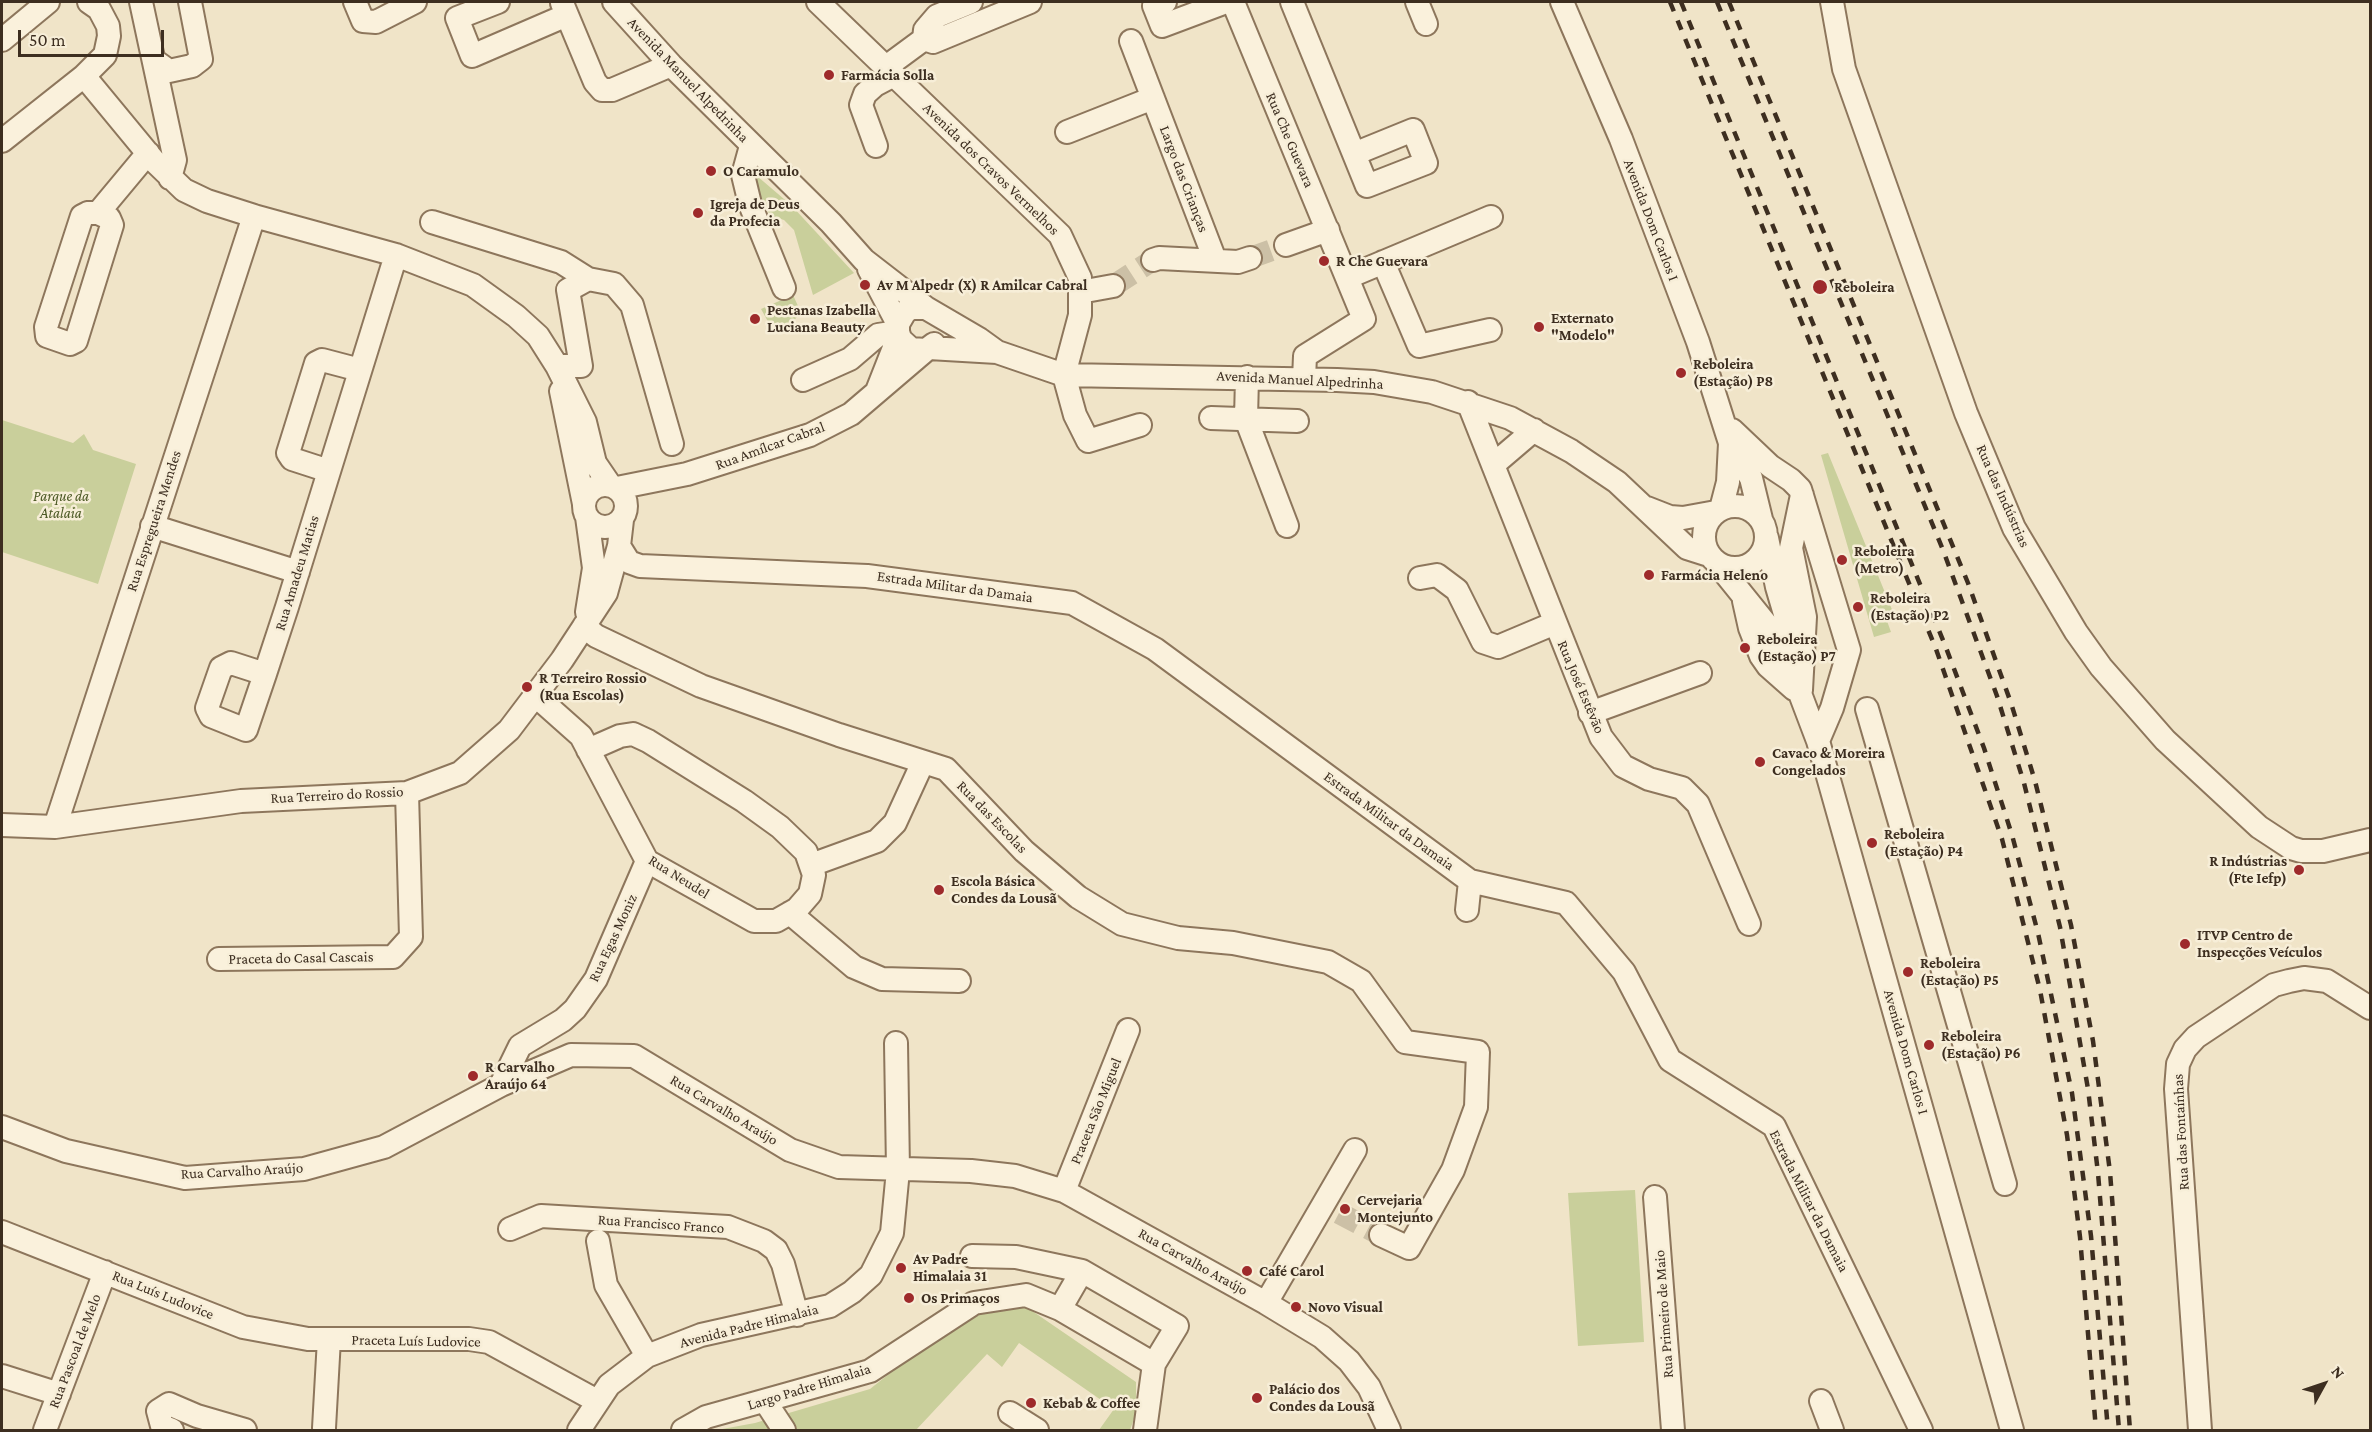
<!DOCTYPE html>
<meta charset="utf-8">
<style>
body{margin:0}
#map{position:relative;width:2372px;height:1432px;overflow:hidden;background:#f0e4c8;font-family:"Crimson Pro",serif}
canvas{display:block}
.frame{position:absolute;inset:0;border:3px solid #3d2e20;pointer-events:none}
.north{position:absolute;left:2294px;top:1354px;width:60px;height:60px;-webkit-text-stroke:4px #f7eed8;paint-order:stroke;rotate:50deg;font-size:16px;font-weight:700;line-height:24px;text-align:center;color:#3d2e20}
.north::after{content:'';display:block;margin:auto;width:21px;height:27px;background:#3d2e20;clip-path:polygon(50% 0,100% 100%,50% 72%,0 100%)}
.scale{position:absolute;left:18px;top:30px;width:146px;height:27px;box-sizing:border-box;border:3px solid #3d2e20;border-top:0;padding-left:8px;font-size:18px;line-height:21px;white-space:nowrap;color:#3d2e20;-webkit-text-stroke:4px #f7eed8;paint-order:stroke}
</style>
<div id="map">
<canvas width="2372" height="1432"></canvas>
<div class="frame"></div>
<div class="north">N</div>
<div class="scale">50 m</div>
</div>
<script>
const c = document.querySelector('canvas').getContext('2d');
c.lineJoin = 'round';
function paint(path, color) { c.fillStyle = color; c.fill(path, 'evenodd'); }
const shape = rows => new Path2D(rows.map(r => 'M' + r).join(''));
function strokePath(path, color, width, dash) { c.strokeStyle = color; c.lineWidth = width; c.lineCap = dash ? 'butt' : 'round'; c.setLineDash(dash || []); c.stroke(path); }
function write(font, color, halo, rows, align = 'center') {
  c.font = font + ' "Crimson Pro",serif'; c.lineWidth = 5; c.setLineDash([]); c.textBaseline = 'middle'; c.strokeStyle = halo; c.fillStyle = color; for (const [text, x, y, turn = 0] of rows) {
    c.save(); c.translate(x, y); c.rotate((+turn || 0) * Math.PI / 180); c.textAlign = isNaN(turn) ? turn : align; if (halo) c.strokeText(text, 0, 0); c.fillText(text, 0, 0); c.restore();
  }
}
const green = shape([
 [757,176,791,205,854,273,813,295,794,230,784,220,771,216,756,194,755,178],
 [793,295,798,306,797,317,789,326,781,329,771,327,761,309],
 [2,420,73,443,84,434,93,450,136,464,98,584,2,552],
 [1828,453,1895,617,1887,621,1891,632,1874,637,1821,455],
 [1635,1190,1644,1342,1578,1346,1568,1193],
 [1022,1304,1136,1382,1136,1413,1130,1430,1099,1430,1114,1409,1019,1343,1002,1367,987,1354,916,1430,717,1430,755,1423,870,1389,938,1335,976,1310]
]);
const minorTunnel = shape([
 [1250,258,1286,245],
 [1113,286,1153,260],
 [1339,1213,1381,1235]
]);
const minor = shape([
 [141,2,175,160,170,178],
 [355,2,363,21,376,22,415,2],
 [498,2,457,18,472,56,567,15],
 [614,2,671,65,831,223,864,260,926,308,979,339,997,352],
 [818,2,1060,235,1080,278,1080,315,1064,375,1075,415,1088,441,1140,425],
 [971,2,937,16,925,30,924,39,933,42,1030,2],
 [1165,2,1154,6,1162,26,1226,2],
 [1233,2,1364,319,1305,356,1304,379],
 [1292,2,1354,154],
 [1417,2,1426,24],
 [1562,2,1621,139,1698,342,1730,443,1751,478,1761,519],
 [1832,2,1844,69,1966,413,2014,528,2076,632,2101,667,2165,740,2259,827,2291,848,2301,851,2323,851,2370,840],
 [562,3,595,82,602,90,612,90,671,65],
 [2,40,48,2],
 [1131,41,1215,260],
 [155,61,169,71,192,66,201,59,190,2],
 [886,67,924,39],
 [84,76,155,162,184,190,207,201,254,216,396,255,473,285,516,316,538,336,557,366,585,422,595,463,610,485],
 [1413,130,1426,163,1367,186,1354,154,1413,130],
 [1067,132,1153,98],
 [2,141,84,76,105,55,109,36,108,26,99,9,89,2],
 [751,146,743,175,750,204,784,288],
 [876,146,861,105,865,94,875,85,894,75],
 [88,213,98,213,109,218,112,225,76,341,70,344,47,336,46,327,82,216,88,213],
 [98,213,148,153],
 [432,222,561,262,588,279],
 [1286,245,1328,230],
 [1153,260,1159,258,1238,262,1250,258],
 [1383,262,1419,346,1490,330],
 [869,269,898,324],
 [1348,277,1491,217],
 [1080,292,1113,286],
 [926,308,911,308,905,312,898,324,898,332,900,339,911,349,926,350,934,344],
 [929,348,997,352,1064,375,1337,380,1374,382,1432,392,1510,418,1571,451,1617,482,1687,548,1709,555],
 [557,366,581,366,568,290,588,279,614,284,632,305,672,444],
 [1247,377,1246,419,1287,526],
 [803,380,850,359,878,335,898,332],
 [561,391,584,504],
 [877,391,899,335],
 [1468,402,1601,737,1623,766,1649,779,1682,788,1698,804,1749,924],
 [1211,418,1297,421],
 [1732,430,1770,466,1791,480,1800,489,1849,650,1832,708,1818,741],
 [1493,465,1534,430],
 [329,471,292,459,288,453,316,363,322,360,360,370],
 '584 506a21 21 0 1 1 42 0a21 21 0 1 1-42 0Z',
 [617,488,687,474,810,435,851,414,926,350],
 '1704 537a31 31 0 1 1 62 0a31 31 0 1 1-62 0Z',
 [1647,508,1670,517,1683,518,1716,512],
 [1721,509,1728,482,1730,443],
 [152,526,298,572],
 [1767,538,1777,587,1792,638,1793,656],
 [619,546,629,562,640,566,867,576,1072,603,1155,649,1470,881,1566,903,1624,972,1670,1060,1774,1126,1921,1430],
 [1716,562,1766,624,1776,647,1793,675,1818,741,2012,1430],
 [1420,578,1437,575,1457,590,1483,642,1498,647,1555,623],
 [1744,601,1750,628,1761,656,1768,666,1794,689],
 [587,612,594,568,587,517],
 [584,626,596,636,701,686,839,735,946,769,1024,851,1078,897,1122,924,1178,938,1233,943,1328,962,1361,981,1405,1042,1478,1052,1476,1107,1453,1170,1409,1248,1381,1235],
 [265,674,231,663,221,668,207,708,211,716,246,730,265,674,287,607,396,255],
 [1801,690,1805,617,1791,548,1802,495],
 [536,696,581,736,647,861,754,921,776,921,797,909,810,894,814,875,806,852,780,827,744,801,648,741,633,734,620,736,588,750],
 [1867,709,2005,1184],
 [1590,713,1700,673],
 [2,825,55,827,241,801,407,793,460,773,509,730,562,660,606,593,619,546,622,520],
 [55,827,254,216],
 [811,865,877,841,895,823,923,762],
 [1467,910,1470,881],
 [790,913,854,967,882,979,959,981],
 [219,959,393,957,411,937,407,793],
 [501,1085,520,1046,563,1020,575,1009,596,979,647,861],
 [2,1127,66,1151,185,1178,304,1169,384,1147,501,1085,571,1055,634,1056,790,1150,839,1167,971,1171,1015,1176,1064,1191,1266,1303,1322,1337,1349,1361,1369,1387,1389,1430],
 [1064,1191,1128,1030],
 [1655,1197,1673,1430],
 [510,1229,541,1216,728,1227,764,1241,776,1250,783,1264,797,1315],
 [2,1232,243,1327,308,1339,469,1339,489,1342,597,1401],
 [598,1241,606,1285,647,1356],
 [972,1256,1016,1257,1082,1271,1060,1309],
 [1082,1271,1177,1326,1154,1364],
 [1266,1303,1355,1150],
 [2,1376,59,1394],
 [765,1401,784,1430],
 [1821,1401,1832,1430],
 [1010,1413,1037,1430],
 [324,1428,329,1339],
 [45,1430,105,1272],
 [172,1430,162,1426,158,1411,169,1404,197,1416,245,1430],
 [579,1430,609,1385,647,1356,701,1335,830,1306,852,1292,871,1275,892,1233,898,1170,896,1043],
 [683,1430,706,1417,870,1371,974,1303,1026,1295,1060,1309,1154,1364,1145,1430],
 [2200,1430,2176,1089,2178,1064,2185,1049,2196,1037,2274,985,2289,981,2304,978,2327,981,2370,1008]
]);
const rail = shape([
 [1670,2,1936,649,2002,839,2040,990,2067,1135,2080,1237,2096,1430],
 [1681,2,1945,645,1984,748,2012,835,2038,933,2072,1093,2091,1236,2108,1430],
 [1717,2,1943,550,1997,696,2024,783,2060,927,2088,1089,2098,1173,2119,1430],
 [1729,2,1968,583,2011,703,2035,781,2071,925,2093,1041,2110,1172,2130,1430]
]);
const markers = [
 [829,75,6,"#9e2a2b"],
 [711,171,6,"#9e2a2b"],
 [698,213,6,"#9e2a2b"],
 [1324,261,6,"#9e2a2b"],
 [865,285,6,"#9e2a2b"],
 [1820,287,8,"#9e2a2b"],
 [755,319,6,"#9e2a2b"],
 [1539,327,6,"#9e2a2b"],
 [1681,373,6,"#9e2a2b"],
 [1842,560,6,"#9e2a2b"],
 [1649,575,6,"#9e2a2b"],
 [1858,607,6,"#9e2a2b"],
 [1745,648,6,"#9e2a2b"],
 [527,687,6,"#9e2a2b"],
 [1760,762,6,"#9e2a2b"],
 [1872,843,6,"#9e2a2b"],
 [2299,870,6,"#9e2a2b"],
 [939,890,6,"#9e2a2b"],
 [2185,944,6,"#9e2a2b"],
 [1908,972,6,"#9e2a2b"],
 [1929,1045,6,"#9e2a2b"],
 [473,1076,6,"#9e2a2b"],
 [1345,1209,6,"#9e2a2b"],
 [901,1268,6,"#9e2a2b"],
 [1247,1271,6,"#9e2a2b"],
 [909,1298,6,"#9e2a2b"],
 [1296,1307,6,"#9e2a2b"],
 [1257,1398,6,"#9e2a2b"],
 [1031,1403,6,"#9e2a2b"]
];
const poiNames = [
 ["Farmácia Solla",841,75],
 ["O Caramulo",723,171],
 ["Igreja de Deus",710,204],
 ["da Profecia",710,221],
 ["R Che Guevara",1336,261],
 ["Av M Alpedr (X) R Amilcar Cabral",877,285],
 ["Reboleira",1834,287],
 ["Pestanas Izabella",767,310],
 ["Luciana Beauty",767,327],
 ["Externato",1551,318],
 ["\"Modelo\"",1551,335],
 ["Reboleira",1693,364],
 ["(Estação) P8",1693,381],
 ["Reboleira",1854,551],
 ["(Metro)",1854,568],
 ["Farmácia Heleno",1661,575],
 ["Reboleira",1870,598],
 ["(Estação) P2",1870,615],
 ["Reboleira",1757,639],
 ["(Estação) P7",1757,656],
 ["R Terreiro Rossio",539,678],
 ["(Rua Escolas)",539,695],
 ["Cavaco & Moreira",1772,753],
 ["Congelados",1772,770],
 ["Reboleira",1884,834],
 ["(Estação) P4",1884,851],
 ["R Indústrias",2287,861,"right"],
 ["(Fte Iefp)",2287,878,"right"],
 ["Escola Básica",951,881],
 ["Condes da Lousã",951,898],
 ["ITVP Centro de",2197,935],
 ["Inspecções Veículos",2197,952],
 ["Reboleira",1920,963],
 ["(Estação) P5",1920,980],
 ["Reboleira",1941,1036],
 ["(Estação) P6",1941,1053],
 ["R Carvalho",485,1067],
 ["Araújo 64",485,1084],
 ["Cervejaria",1357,1200],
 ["Montejunto",1357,1217],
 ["Av Padre",913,1259],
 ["Himalaia 31",913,1276],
 ["Café Carol",1259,1271],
 ["Os Primaços",921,1298],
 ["Novo Visual",1308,1307],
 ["Palácio dos",1269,1389],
 ["Condes da Lousã",1269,1406],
 ["Kebab & Coffee",1043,1403]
];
const streetNames = [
 ["Avenida Manuel Alpedrinha",688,80,46],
 ["Rua Che Guevara",1290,140,67],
 ["Avenida dos Cravos Vermelhos",991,169,44],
 ["Largo das Crianças",1184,179,69],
 ["Avenida Dom Carlos I",1651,220,69],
 ["Avenida Manuel Alpedrinha",1300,380,3],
 ["Rua Amílcar Cabral",770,446,-20],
 ["Rua das Indústrias",2003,496,66],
 ["Rua Espregueira Mendes",154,521,-72],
 ["Rua Amadeu Matias",297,573,-73],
 ["Estrada Militar da Damaia",955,587,8],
 ["Rua José Estêvão",1581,687,67],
 ["Rua Terreiro do Rossio",337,795,-3],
 ["Rua das Escolas",992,817,46],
 ["Estrada Militar da Damaia",1389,821,36],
 ["Rua Neudel",679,877,32],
 ["Rua Egas Moniz",613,938,-65],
 ["Praceta do Casal Cascais",301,958,-1],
 ["Avenida Dom Carlos I",1906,1052,74],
 ["Rua Carvalho Araújo",724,1110,31],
 ["Praceta São Miguel",1096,1111,-68],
 ["Rua das Fontaínhas",2181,1132,-93],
 ["Rua Carvalho Araújo",242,1171,-3],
 ["Estrada Militar da Damaia",1809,1201,63],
 ["Rua Francisco Franco",661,1224,4],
 ["Rua Carvalho Araújo",1193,1262,29],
 ["Rua Luís Ludovice",163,1295,22],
 ["Rua Primeiro de Maio",1664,1314,-94],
 ["Avenida Padre Himalaia",749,1326,-14],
 ["Praceta Luís Ludovice",416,1341,1],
 ["Rua Pascoal de Melo",75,1351,-69],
 ["Largo Padre Himalaia",809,1387,-17]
];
const parkNames = [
 ["Parque da",61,496],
 ["Atalaia",61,513]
];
paint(green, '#c9cf9b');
strokePath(minorTunnel, '#ccc0a6', 22, [22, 11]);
strokePath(minor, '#8d765c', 26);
strokePath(minor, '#faf1dc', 22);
strokePath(rail, '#3d2e20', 4.5, [10, 10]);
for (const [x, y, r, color] of markers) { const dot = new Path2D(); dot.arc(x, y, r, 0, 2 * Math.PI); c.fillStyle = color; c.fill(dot); strokePath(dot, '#f7eed8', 2); }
write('bold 15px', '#3d2e20', '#f7eed8', poiNames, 'left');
write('15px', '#3d2e20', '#f7eed8', streetNames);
write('italic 15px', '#4d5a26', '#f7eed8', parkNames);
</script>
